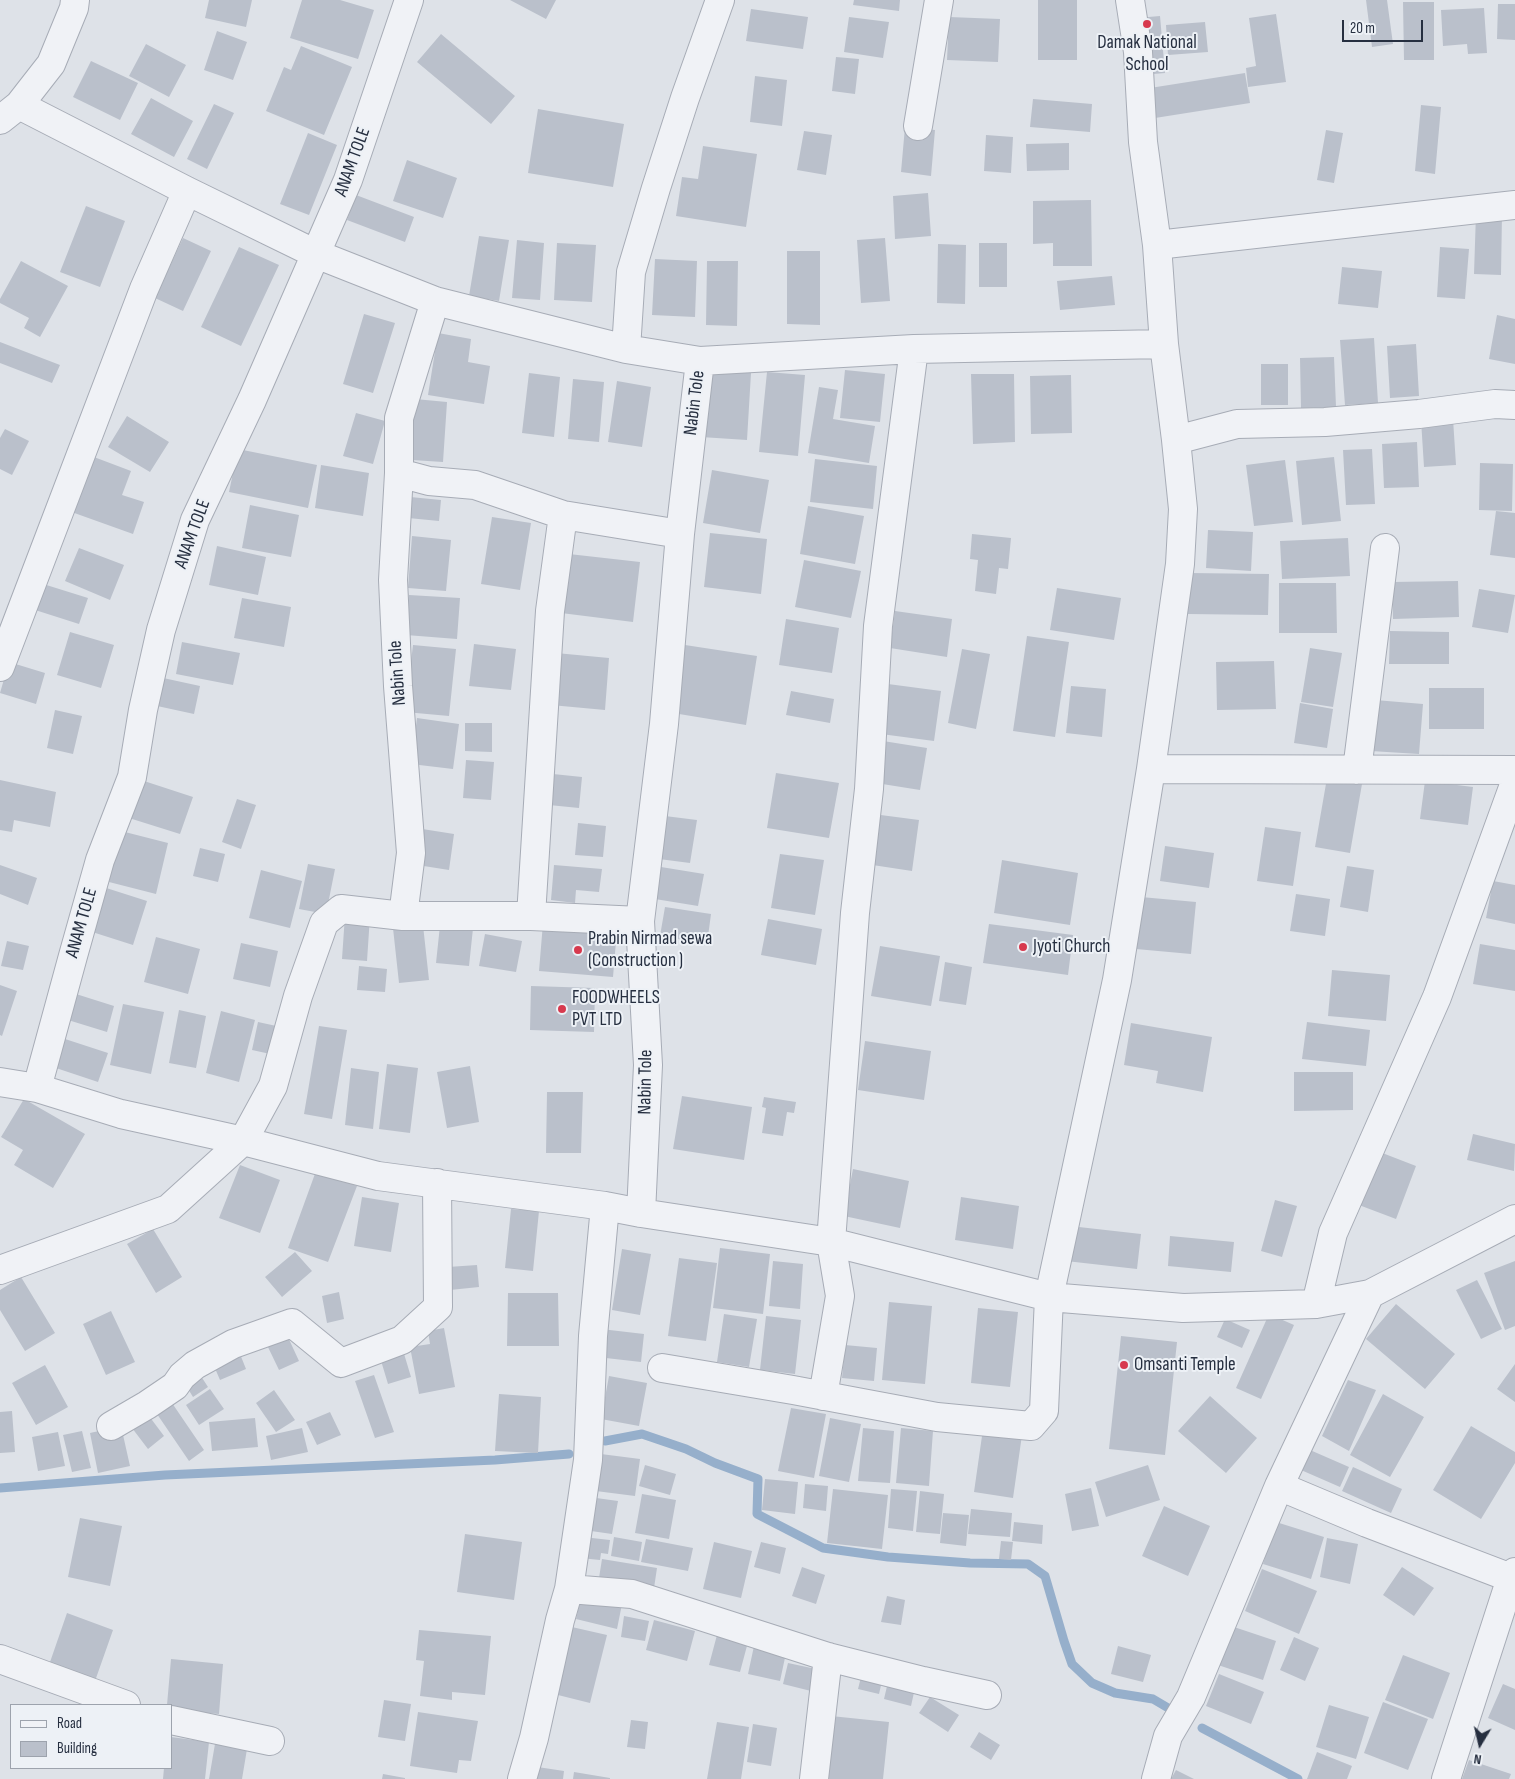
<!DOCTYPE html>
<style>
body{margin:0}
#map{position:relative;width:1515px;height:1779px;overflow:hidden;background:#dee2e8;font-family:"Sofia Sans Condensed",sans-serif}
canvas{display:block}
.legend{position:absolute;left:10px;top:1704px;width:162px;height:65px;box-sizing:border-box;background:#edf1f6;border:1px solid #9da3ad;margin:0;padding:6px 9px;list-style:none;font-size:15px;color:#262f40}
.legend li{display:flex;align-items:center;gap:10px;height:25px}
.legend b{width:25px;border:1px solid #9da3ad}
.north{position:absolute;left:1455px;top:1719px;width:50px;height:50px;-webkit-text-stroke:4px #edf1f6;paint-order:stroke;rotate:189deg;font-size:14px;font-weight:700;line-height:20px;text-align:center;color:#262f40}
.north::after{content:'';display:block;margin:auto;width:18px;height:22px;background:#262f40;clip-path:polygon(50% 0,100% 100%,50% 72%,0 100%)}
.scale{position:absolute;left:1342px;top:20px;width:81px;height:22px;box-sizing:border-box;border:2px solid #262f40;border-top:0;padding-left:6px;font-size:15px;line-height:18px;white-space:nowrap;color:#262f40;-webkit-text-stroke:4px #edf1f6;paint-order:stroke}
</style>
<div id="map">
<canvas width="1515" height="1779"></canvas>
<ul class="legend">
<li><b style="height:6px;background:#f0f2f6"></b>Road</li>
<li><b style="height:14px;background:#bac0cb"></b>Building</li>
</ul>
<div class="north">N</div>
<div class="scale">20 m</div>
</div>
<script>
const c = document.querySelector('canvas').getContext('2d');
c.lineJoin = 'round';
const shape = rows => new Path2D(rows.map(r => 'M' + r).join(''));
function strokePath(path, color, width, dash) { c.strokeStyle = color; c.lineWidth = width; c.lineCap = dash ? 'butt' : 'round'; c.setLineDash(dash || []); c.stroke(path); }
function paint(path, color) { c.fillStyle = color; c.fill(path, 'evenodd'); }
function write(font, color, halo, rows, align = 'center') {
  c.font = font + ' "Sofia Sans Condensed",sans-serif'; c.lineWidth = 4; c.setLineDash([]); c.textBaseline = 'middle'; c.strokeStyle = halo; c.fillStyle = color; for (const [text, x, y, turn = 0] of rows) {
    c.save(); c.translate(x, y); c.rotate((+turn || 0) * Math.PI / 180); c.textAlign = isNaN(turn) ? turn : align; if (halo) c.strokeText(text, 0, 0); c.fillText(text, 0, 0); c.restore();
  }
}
const stream = shape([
 [605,1441,642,1434,686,1449,715,1463,758,1479,757,1514,823,1548,888,1557,970,1563,1028,1564,1045,1576,1064,1641,1072,1664,1092,1683,1115,1693,1153,1699,1175,1712],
 [0,1488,165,1475,495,1460,569,1454],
 [1202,1728,1298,1779]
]);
const building = shape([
 [209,0,252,0,246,27,205,18],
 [302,0,340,0,374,10,358,59,290,38],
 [510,0,556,0,546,19],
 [854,0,900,0,899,11,853,5],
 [1038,0,1077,0,1077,60,1038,60],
 [1366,0,1387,0,1393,44,1372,47],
 [1403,2,1434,2,1434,60,1404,60],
 [1498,4,1515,4,1515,40,1497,39],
 [1484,8,1487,53,1468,54,1467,44,1443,46,1441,10],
 [751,9,808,17,803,49,746,41],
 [1276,14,1286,82,1248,87,1246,68,1256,66,1249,18],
 [1160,16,1165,73,1142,75,1137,18],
 [849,17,889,22,883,58,844,52],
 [949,17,1000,19,998,62,947,60],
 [1205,22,1208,52,1168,55,1166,25],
 [217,31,247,42,233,80,204,70],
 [441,34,515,96,491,124,417,62],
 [146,44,186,65,169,97,129,76],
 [301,46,352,67,324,135,266,111,284,67,291,70],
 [836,57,859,59,855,94,832,91],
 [91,61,138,83,120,120,73,97],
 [1245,73,1250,103,1155,118,1150,88],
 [755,76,787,80,782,126,750,122],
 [151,98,193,121,174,157,131,134],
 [1033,99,1092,104,1090,132,1030,127],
 [214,104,234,113,207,169,187,159],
 [1421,105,1441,107,1435,174,1415,171],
 [538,109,624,124,613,187,528,173],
 [905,127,935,130,931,176,901,172],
 [1326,130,1343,133,1334,183,1317,180],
 [804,131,832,135,826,175,797,170],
 [308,133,337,145,309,215,280,204],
 [986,135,1013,137,1011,173,984,171],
 [1069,143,1069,170,1027,171,1026,144],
 [703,146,757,154,746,227,676,216,682,177,698,179],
 [407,160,457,178,443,218,393,201],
 [928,193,931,236,895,239,893,196],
 [356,195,414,217,405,242,347,220],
 [1091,200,1092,266,1053,266,1053,243,1033,244,1033,201],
 [86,206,125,221,100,287,60,272],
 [1476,213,1502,214,1501,275,1474,274],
 [479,236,509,240,499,301,469,296],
 [183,238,211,251,183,311,155,298],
 [885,238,890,301,861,303,857,240],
 [517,240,544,243,540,300,512,298],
 [557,243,596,245,592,302,554,300],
 [979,243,1007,243,1007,287,979,287],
 [938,244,966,245,965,304,937,303],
 [239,247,279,265,241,346,201,327],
 [1440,247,1469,249,1465,299,1437,297],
 [787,251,820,251,820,325,787,324],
 [655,259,697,261,695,317,652,315],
 [21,261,68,286,40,337,24,328,29,318,0,303,0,299],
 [707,261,738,261,737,326,706,325],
 [1342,267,1382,271,1378,308,1338,304],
 [1112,276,1115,305,1060,310,1057,281],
 [364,314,395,323,373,393,343,384],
 [1497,315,1515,319,1515,364,1489,359],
 [438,333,471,339,468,362,490,366,484,404,428,395],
 [1374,338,1378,403,1345,405,1340,340],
 [0,342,60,365,52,383,0,363],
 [1416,344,1419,396,1390,398,1387,346],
 [1334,357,1336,407,1301,408,1300,358],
 [1261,364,1288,364,1288,405,1261,405],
 [705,370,751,373,747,440,701,437],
 [845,370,885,374,880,422,840,418],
 [767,372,805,375,798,456,759,452],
 [529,373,560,377,554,437,522,433],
 [971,374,1014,374,1015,442,973,444],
 [1071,375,1072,433,1031,434,1030,376],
 [573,379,604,382,599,442,568,439],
 [617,381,651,387,642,447,608,442],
 [819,387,838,390,833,419,875,426,869,463,808,453],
 [415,399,447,402,443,462,412,460],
 [356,413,385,421,373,464,343,456],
 [127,416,169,442,150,472,108,447],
 [1453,419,1456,465,1424,467,1421,420],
 [5,429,29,441,12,475,0,469,0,438],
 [1417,442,1419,487,1384,488,1382,444],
 [238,449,317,465,308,508,229,492],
 [1372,449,1375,504,1346,505,1343,450],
 [86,454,131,471,122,495,144,502,133,534,66,510],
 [1334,457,1341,521,1302,525,1296,461],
 [815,459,877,466,873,509,810,502],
 [1285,460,1293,522,1254,526,1246,465],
 [1480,463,1513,464,1512,511,1479,510],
 [321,465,369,473,363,516,315,508],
 [712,470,769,480,760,533,703,523],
 [400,496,441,500,439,521,398,517],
 [250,505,299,515,291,557,242,548],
 [808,506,864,516,855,564,800,554],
 [1496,511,1515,513,1515,558,1490,555],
 [492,517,531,523,520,590,481,584],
 [1208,530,1253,532,1251,571,1206,568],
 [710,533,767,539,761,594,704,587],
 [972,534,1011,538,1008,569,999,568,996,594,975,591,978,560,970,559],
 [412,536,451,540,446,591,408,588],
 [1348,538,1350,576,1282,579,1280,541],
 [217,546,266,557,258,595,209,585],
 [79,548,124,565,110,600,65,581],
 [560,553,640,562,633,622,553,612],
 [804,560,861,571,851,618,795,607],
 [1189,573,1269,574,1268,615,1188,614],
 [1458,581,1459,617,1393,619,1392,582],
 [40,583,88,598,79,624,32,609],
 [1279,583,1336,583,1337,633,1279,633],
 [1057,588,1121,598,1114,640,1050,630],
 [1479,589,1515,595,1508,633,1472,627],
 [409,595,460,598,457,639,406,635],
 [242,598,291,607,284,647,234,638],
 [895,611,952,619,947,657,890,648],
 [786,619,839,628,832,673,779,665],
 [1390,631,1449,632,1449,664,1389,664],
 [70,632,114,645,101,688,57,675],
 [1027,636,1069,642,1055,737,1013,731],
 [182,642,240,653,233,685,176,674],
 [474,644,516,649,511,690,469,686],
 [413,645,456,649,449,716,405,712],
 [685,645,757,656,746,725,673,713],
 [1310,648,1342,653,1333,707,1301,702],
 [962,649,990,654,976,729,948,723],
 [556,653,609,658,605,710,551,705],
 [1274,661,1276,709,1217,710,1216,662],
 [9,662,45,673,36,704,0,693],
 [154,676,200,686,194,714,148,704],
 [888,684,941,691,934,741,881,734],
 [1071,686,1106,689,1102,737,1066,733],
 [1429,688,1484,688,1484,729,1429,729],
 [791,691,834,699,830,723,786,715],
 [1375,700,1423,704,1419,754,1371,751],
 [1300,703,1333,709,1327,748,1294,743],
 [55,710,82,716,73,754,47,748],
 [417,718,459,724,453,769,411,764],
 [465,723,492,723,492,752,465,751],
 [883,741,927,748,920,790,876,783],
 [466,760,494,762,491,800,463,798],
 [776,773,839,783,829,838,767,828],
 [553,774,582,777,579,808,549,805],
 [1327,778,1362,784,1350,853,1315,847],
 [0,780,56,792,50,827,14,820,12,832,0,830],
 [141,780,193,797,180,834,129,818],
 [1425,781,1473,787,1468,825,1420,819],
 [237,799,256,805,241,849,222,842],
 [873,814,919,820,912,871,866,864],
 [665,816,697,820,690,863,659,859],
 [578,823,606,826,603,857,575,855],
 [1265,827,1301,832,1293,886,1257,881],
 [416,828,454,834,449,870,411,864],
 [121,831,168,843,156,894,109,882],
 [1165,846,1214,853,1209,888,1160,881],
 [200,848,225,854,218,882,193,876],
 [780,854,824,860,815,915,771,908],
 [1002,860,1078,873,1070,925,994,913],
 [308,864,335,869,326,914,299,909],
 [0,865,37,878,28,905,0,894],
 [554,865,602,869,599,892,576,890,575,903,551,900],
 [1347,866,1374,870,1368,912,1340,907],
 [661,867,704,874,698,906,655,899],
 [261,870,302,881,290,928,249,918],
 [1493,881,1515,885,1515,924,1486,918],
 [100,886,147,901,133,945,86,930],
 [1296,894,1330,899,1325,936,1290,931],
 [1141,897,1196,902,1191,954,1136,949],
 [665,907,711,914,707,944,660,936],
 [345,915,370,916,367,961,342,959],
 [422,916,429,980,399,983,392,919],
 [441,916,474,919,469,966,436,963],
 [768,919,822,929,816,965,761,955],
 [543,923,617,929,613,977,539,971],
 [989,924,1073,935,1068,975,983,963],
 [485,934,522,941,516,972,479,966],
 [156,937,200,949,188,994,144,982],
 [7,941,29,946,23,970,1,966],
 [241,943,278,951,270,987,233,979],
 [1480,944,1515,950,1515,991,1473,984],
 [880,946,940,956,931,1006,871,996],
 [945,962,972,967,966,1005,939,1001],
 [359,966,387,969,385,992,357,990],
 [1332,970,1390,975,1386,1021,1328,1016],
 [0,985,17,991,2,1036,0,1035],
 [531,986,595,988,594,1032,530,1030],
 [76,994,114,1006,107,1032,68,1020],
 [123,1004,164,1012,151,1074,110,1065],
 [179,1010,206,1016,196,1068,169,1063],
 [221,1011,255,1020,239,1082,206,1073],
 [258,1022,281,1027,275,1055,252,1050],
 [1307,1022,1370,1030,1366,1066,1302,1059],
 [1131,1023,1212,1037,1203,1092,1156,1083,1158,1071,1124,1065],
 [319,1026,347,1030,332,1119,304,1114],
 [62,1038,108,1053,98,1082,53,1067],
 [865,1041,931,1051,924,1100,858,1090],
 [387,1064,418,1068,410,1133,379,1129],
 [470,1066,479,1122,447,1128,437,1072],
 [351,1068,379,1072,373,1129,345,1125],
 [1294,1072,1353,1072,1353,1110,1294,1111],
 [547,1092,583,1092,581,1153,546,1153],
 [682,1096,752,1107,744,1160,673,1149],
 [764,1097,796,1102,794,1113,787,1112,783,1136,762,1133,766,1108,762,1107],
 [24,1099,85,1134,53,1188,14,1165,23,1150,1,1137],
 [1473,1134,1515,1144,1514,1171,1467,1160],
 [1372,1149,1416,1166,1396,1219,1351,1202],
 [240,1165,280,1180,260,1233,219,1218],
 [853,1169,909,1181,900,1228,844,1216],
 [316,1171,357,1186,328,1262,288,1248],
 [362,1197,399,1203,391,1252,354,1246],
 [961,1197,1019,1206,1013,1249,955,1240],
 [1275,1200,1297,1206,1282,1257,1261,1251],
 [511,1209,539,1211,533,1271,505,1268],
 [1070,1226,1141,1234,1137,1269,1066,1261],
 [153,1229,182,1277,156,1293,127,1244],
 [1170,1236,1234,1242,1231,1272,1168,1266],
 [720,1248,770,1254,763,1314,713,1308],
 [622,1249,651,1254,640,1315,612,1310],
 [295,1252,312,1271,282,1297,265,1277],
 [679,1258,717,1263,706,1341,668,1336],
 [773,1261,803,1264,800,1309,769,1306],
 [1515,1261,1515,1326,1505,1330,1484,1273],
 [477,1265,479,1287,450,1290,448,1267],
 [21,1277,55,1333,25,1351,0,1310,0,1290],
 [1477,1280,1502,1329,1481,1339,1456,1290],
 [339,1292,344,1319,327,1323,322,1296],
 [508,1293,558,1293,559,1346,507,1346],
 [889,1302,932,1306,925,1384,882,1380],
 [1396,1304,1455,1354,1425,1389,1366,1339],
 [978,1308,1018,1312,1010,1387,971,1383],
 [111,1311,135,1362,106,1375,83,1324],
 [724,1314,757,1319,749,1367,717,1362],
 [1269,1314,1294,1325,1261,1399,1236,1388],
 [766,1316,801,1320,795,1374,760,1370],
 [1225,1319,1250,1330,1242,1348,1217,1337],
 [444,1328,455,1387,419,1394,410,1347,430,1344,428,1331],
 [601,1329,644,1334,641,1362,597,1357],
 [287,1335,299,1361,279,1370,267,1345],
 [1121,1336,1177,1342,1165,1455,1109,1449],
 [845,1345,877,1348,874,1381,842,1378],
 [402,1347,411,1377,388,1384,379,1354],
 [240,1354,246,1369,220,1380,214,1366],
 [1515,1364,1515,1402,1497,1389],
 [45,1365,68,1407,36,1425,12,1383],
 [197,1370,208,1387,193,1397,182,1379],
 [374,1375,394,1432,375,1438,355,1381],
 [609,1376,647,1383,639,1426,601,1419],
 [1348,1380,1376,1390,1349,1451,1322,1436],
 [210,1389,224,1409,199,1425,186,1405],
 [274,1390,295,1420,276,1432,256,1403],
 [499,1394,541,1397,538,1453,495,1451],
 [1383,1394,1424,1417,1390,1477,1350,1455],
 [1210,1396,1257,1438,1226,1473,1178,1431],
 [172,1403,204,1450,189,1461,157,1414],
 [791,1408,826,1414,814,1478,778,1471],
 [12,1411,15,1452,0,1453,0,1412],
 [330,1412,341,1435,317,1445,306,1422],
 [149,1416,164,1436,148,1449,132,1428],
 [255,1418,258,1447,212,1451,209,1422],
 [830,1418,861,1424,849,1482,819,1476],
 [121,1426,130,1466,98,1473,90,1433],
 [1471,1426,1515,1452,1515,1463,1481,1519,1433,1490],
 [302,1428,308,1452,271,1460,266,1436],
 [863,1428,894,1431,890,1483,858,1481],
 [901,1428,933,1431,929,1486,896,1483],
 [983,1429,1022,1435,1013,1498,974,1492],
 [82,1431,91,1468,72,1472,63,1435],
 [58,1432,65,1466,38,1471,32,1437],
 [1310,1450,1349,1467,1340,1487,1301,1470],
 [593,1453,640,1459,635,1496,588,1490],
 [645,1465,676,1474,670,1495,639,1486],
 [1148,1465,1160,1500,1106,1517,1095,1482],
 [1353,1467,1402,1489,1391,1513,1342,1491],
 [765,1479,798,1482,795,1514,762,1510],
 [805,1484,828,1486,826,1511,803,1508],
 [1091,1488,1099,1526,1072,1531,1065,1494],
 [833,1489,888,1495,882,1549,827,1543],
 [891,1489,917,1491,913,1531,888,1528],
 [920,1491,944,1494,940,1534,916,1532],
 [642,1494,676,1500,669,1539,635,1533],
 [589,1497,618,1501,612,1534,584,1530],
 [1164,1506,1210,1526,1188,1576,1142,1556],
 [971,1509,1012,1513,1010,1537,968,1534],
 [943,1513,969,1515,966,1546,940,1543],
 [80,1518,122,1526,110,1586,68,1577],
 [1014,1522,1043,1525,1042,1544,1012,1541],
 [1276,1522,1324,1537,1311,1579,1263,1564],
 [465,1534,522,1542,514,1600,457,1592],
 [583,1537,610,1540,608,1554,601,1553,600,1560,580,1558],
 [614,1537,642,1542,639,1561,611,1556],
 [1327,1538,1358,1544,1350,1584,1320,1577],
 [646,1539,693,1548,688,1571,641,1562],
 [1001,1541,1013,1542,1011,1560,999,1559],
 [714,1542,752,1551,741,1598,703,1589],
 [761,1542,786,1548,780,1574,754,1567],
 [602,1559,657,1568,654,1588,599,1578],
 [802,1567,825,1575,816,1604,792,1596],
 [1402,1567,1434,1588,1414,1616,1383,1595],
 [1262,1569,1317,1591,1299,1634,1245,1611],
 [582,1594,622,1604,617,1629,576,1619],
 [887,1596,905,1600,901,1625,881,1622],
 [67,1613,113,1630,95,1681,49,1665],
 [624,1616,649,1621,645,1641,621,1637],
 [654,1620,695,1631,687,1661,646,1650],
 [1225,1624,1276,1641,1263,1680,1212,1663],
 [563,1625,607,1635,590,1703,546,1692],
 [419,1630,491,1636,485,1695,452,1692,452,1700,420,1696,424,1661,416,1660],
 [717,1635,748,1642,740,1672,709,1665],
 [1294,1637,1319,1648,1305,1681,1280,1670],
 [754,1646,786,1653,780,1681,748,1674],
 [1118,1646,1151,1655,1143,1682,1111,1674],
 [1403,1655,1450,1673,1433,1719,1385,1700],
 [171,1659,223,1664,219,1714,171,1710,171,1705,167,1705],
 [788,1663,816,1669,811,1691,783,1684],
 [1219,1674,1264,1692,1251,1724,1206,1706],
 [861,1677,882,1681,879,1694,858,1689],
 [888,1682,915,1688,911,1706,884,1699],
 [1503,1684,1515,1689,1515,1730,1488,1718],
 [930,1697,959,1715,948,1732,919,1713],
 [384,1700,411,1704,405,1741,378,1737],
 [1383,1702,1428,1719,1408,1770,1364,1753],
 [1329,1705,1369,1717,1356,1759,1316,1747],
 [418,1712,478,1721,471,1761,459,1760,457,1773,410,1766],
 [831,1716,889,1722,883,1779,825,1779],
 [631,1720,648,1722,645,1749,627,1747],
 [717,1722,749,1727,741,1779,707,1779],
 [753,1724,777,1728,771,1766,747,1762],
 [979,1732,1000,1745,991,1760,970,1747],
 [171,1737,209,1742,205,1779,163,1779,164,1768,171,1768],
 [216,1738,248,1743,242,1779,209,1779],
 [1317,1752,1352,1766,1347,1779,1307,1779],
 [1469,1760,1511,1774,1509,1779,1462,1779],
 [531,1766,564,1771,563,1779,529,1779],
 [1176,1770,1194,1779,1171,1779],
 [574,1772,610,1778,610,1779,573,1779],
 [383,1774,405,1778,405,1779,382,1779]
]);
const minor = shape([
 [19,105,187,191,316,254,435,301,626,349,700,361,914,349,1164,344],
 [0,120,19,105,51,64,74,8,75,0],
 [918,126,939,0],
 [1157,245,1515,205],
 [626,349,631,272,656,188,685,98,720,0],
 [1176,440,1237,424,1325,422,1419,414,1495,404,1515,405],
 [399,473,399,418,435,301],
 [0,667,144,289,187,191],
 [1151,769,1515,770],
 [1357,770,1385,548],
 [531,916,550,611,563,515],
 [640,921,531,916,403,916,411,853,398,686,393,580,399,473,429,481,475,485,563,515,680,534],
 [0,1082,37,1088,121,1114,243,1141,378,1176,605,1206,641,1213,831,1242,1049,1297,1117,980,1151,769,1180,564,1183,509,1176,440,1164,344,1157,245,1143,142,1138,52,1130,0],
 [37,1088,73,956,100,860,132,777,143,710,161,630,195,520,252,400,348,180,409,0],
 [641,1213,648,1065,640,921,664,724,680,534,700,361],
 [0,1270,168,1209,243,1141,273,1086,298,996,324,923,341,909,403,916],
 [1370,1294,1279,1486,1367,1523,1511,1578,1515,1572],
 [1316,1304,1333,1233,1437,997,1515,782],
 [662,1368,793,1390,937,1417,1031,1426,1044,1411,1049,1297,1183,1308,1316,1304,1370,1294,1515,1219],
 [823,1396,840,1296,831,1242,855,913,869,789,878,626,914,349],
 [111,1426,147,1405,175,1386,182,1376,195,1365,233,1344,292,1323,341,1363,402,1340,438,1307,437,1183],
 [569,1589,632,1594,828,1657,923,1681,987,1695],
 [0,1659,126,1705],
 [171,1720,270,1741],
 [522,1779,534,1738,560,1620,569,1589,588,1460,593,1336,605,1206],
 [814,1779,828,1657],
 [1156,1779,1168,1736,1191,1697,1279,1486],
 [1446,1779,1511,1578,1515,1579]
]);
const markers = [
 [1147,24,5,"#d7394e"],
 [1023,947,5,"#d7394e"],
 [578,950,5,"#d7394e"],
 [562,1009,5,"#d7394e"],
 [1124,1365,5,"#d7394e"]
];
const poiNames = [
 ["Damak National",1147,43,"center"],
 ["School",1147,65,"center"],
 ["Prabin Nirmad sewa",588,939],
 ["(Construction )",588,961],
 ["Jyoti Church",1033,947],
 ["FOODWHEELS",572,998],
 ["PVT LTD",572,1020],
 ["Omsanti Temple",1134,1365]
];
const streetNames = [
 ["ANAM TOLE",353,162,-70],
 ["Nabin Tole",695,403,-83],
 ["ANAM TOLE",193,534,-70],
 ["Nabin Tole",398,673,-94],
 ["ANAM TOLE",82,923,-74],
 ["Nabin Tole",646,1082,-89]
];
strokePath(stream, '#96afcb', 9);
paint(building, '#bac0cb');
strokePath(minor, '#a7acb6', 30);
strokePath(minor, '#f0f2f6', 28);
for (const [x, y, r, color] of markers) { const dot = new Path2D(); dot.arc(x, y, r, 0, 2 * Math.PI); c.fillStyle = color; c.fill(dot); strokePath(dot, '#edf1f6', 2); }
write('19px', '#262f40', '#edf1f6', poiNames, 'left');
write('19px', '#262f40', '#edf1f6', streetNames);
</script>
